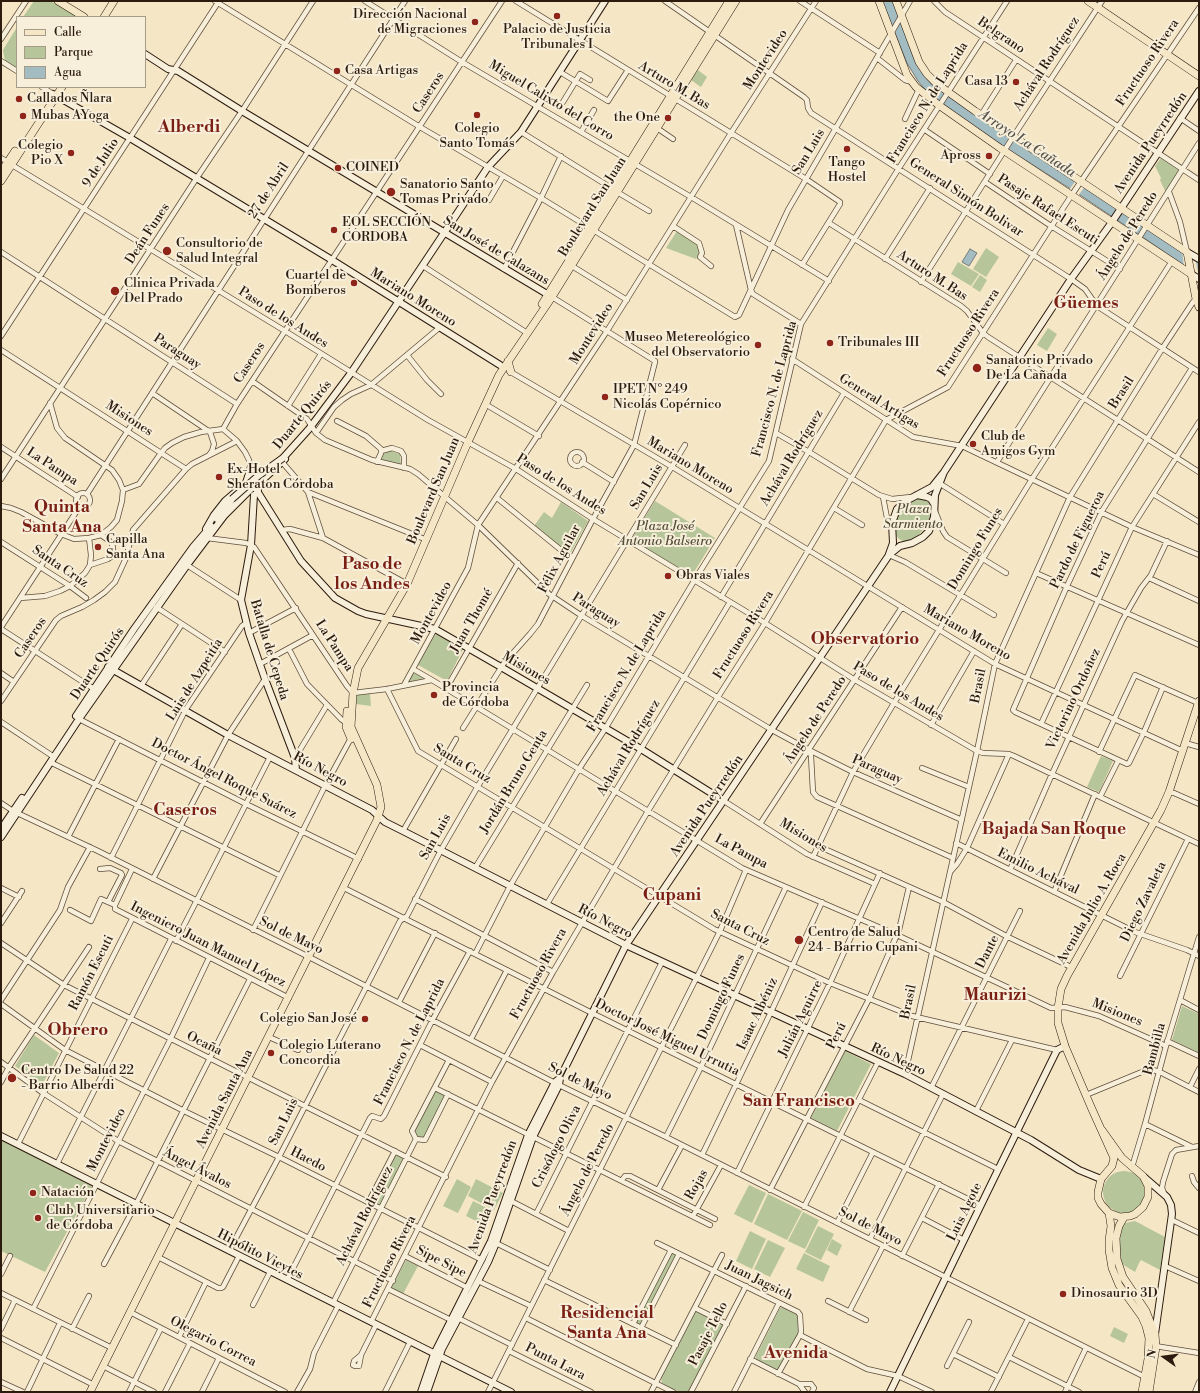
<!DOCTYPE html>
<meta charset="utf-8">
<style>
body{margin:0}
#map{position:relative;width:1200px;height:1393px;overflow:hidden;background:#f5e6c6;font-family:"Libre Bodoni",serif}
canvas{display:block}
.frame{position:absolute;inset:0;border:2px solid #2c1b0f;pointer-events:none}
.legend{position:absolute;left:16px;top:16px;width:130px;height:72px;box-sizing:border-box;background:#f8efda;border:1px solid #a69a89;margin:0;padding:5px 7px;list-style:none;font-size:12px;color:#2c1b0f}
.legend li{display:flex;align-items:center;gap:8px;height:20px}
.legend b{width:20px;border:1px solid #a69a89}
.north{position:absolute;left:1144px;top:1337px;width:40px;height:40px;-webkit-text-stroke:3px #f8efda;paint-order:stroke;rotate:284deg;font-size:11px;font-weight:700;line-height:16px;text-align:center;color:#2c1b0f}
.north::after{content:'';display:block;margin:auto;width:14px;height:18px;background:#2c1b0f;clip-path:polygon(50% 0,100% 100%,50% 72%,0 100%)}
</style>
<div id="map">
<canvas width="1200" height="1393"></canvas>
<div class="frame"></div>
<ul class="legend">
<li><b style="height:5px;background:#f5e6c6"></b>Calle</li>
<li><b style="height:11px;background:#b6c69a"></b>Parque</li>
<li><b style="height:11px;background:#a3bcc1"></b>Agua</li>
</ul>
<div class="north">N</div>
</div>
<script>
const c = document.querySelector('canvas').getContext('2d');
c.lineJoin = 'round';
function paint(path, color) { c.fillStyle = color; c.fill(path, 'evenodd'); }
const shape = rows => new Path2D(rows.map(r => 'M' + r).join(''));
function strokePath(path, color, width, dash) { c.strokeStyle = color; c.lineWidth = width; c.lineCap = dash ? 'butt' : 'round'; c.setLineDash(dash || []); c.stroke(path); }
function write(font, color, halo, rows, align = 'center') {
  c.font = font + ' "Libre Bodoni",serif'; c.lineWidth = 4; c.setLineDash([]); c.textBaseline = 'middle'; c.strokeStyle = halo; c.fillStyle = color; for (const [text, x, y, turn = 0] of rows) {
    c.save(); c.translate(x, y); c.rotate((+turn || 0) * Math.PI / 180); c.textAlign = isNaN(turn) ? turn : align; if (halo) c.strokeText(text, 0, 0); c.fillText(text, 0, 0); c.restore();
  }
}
const green = shape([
 [34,1,51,1,77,17,23,17],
 [17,27,17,68,5,61,3,50],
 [698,70,707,77,701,87,691,80],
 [1161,158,1180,171,1166,193,1160,180,1161,178,1155,166],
 [677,231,699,246,700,251,696,259,666,248],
 [986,248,999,257,986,277,973,269],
 [958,262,979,274,971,286,951,274],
 [980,275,987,280,980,292,972,287],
 [1048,328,1057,334,1047,351,1037,345],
 [391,451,400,454,401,466,381,461,383,454,386,452],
 [917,498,922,499,928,502,931,506,932,514,927,525,917,537,908,541,903,541,899,539,894,533,895,519,899,511,906,504],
 [655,501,715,538,691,577,631,540],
 [561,502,588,521,570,554,534,526,544,512,552,518],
 [435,634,463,649,447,681,418,665],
 [413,672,425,679,408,682],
 [370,694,371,706,356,704,357,695],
 [1101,756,1113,761,1099,792,1087,787],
 [1182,1006,1199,1014,1199,1053,1172,1040],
 [34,1035,59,1053,42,1085,15,1066],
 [845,1051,871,1064,837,1131,811,1118],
 [436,1089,447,1095,425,1139,416,1138,414,1131],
 [1,1139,92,1186,45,1272,1,1251],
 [395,1154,404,1158,379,1207,370,1201],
 '1103 1192a21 21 0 1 1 42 0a21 21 0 1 1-42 0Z',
 [457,1179,471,1187,458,1213,443,1206],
 [476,1179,503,1193,494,1210,468,1196],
 [749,1185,766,1193,752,1223,734,1214],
 [768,1194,802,1211,787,1240,754,1224],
 [473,1201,493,1211,486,1226,466,1216],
 [803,1212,819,1220,805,1249,788,1241],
 [1135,1221,1165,1237,1160,1270,1141,1260,1139,1263,1135,1272,1122,1264,1119,1251,1120,1239,1122,1226,1125,1223],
 [818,1226,834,1234,821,1260,805,1252],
 [750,1231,766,1239,752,1269,736,1261],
 [832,1239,842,1245,837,1256,827,1250],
 [768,1240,785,1248,770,1277,754,1269],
 [672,1253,676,1256,640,1325,636,1323],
 [804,1253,830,1266,823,1282,796,1269],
 [406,1260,418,1266,403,1294,391,1288],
 [783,1307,796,1313,798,1315,800,1335,781,1369,776,1370,756,1359,756,1356,780,1308],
 [696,1310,724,1325,690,1392,679,1392,662,1383,661,1377],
 [1114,1327,1128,1334,1124,1343,1110,1336]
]);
const water = shape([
 [882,1,893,1,914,59,925,77,931,84,1199,263,1199,275,1080,195,974,127,928,93,918,81,907,63,882,1],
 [970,249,977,253,969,266,962,262,970,249]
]);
const pier = shape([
 [1077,179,1086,185,1078,196,1069,190],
 [1182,249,1195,257,1199,277,1184,267]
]);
const street = shape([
 [215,1,420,127,541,198,735,317,739,315,788,210,910,1],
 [365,1,462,62,691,197,829,281],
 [516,1,806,179,840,202,840,204,802,265],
 [665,1,804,97,807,100,808,108,811,113,1071,279,1085,289,1097,306,1199,372],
 [800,1,880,53],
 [934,1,945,12,1199,180],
 [1,39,26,1],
 [877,58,905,80,912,82],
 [1,61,17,71],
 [560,72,608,101,628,70],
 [42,87,53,94],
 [563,102,580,74,590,80],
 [981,115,1016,60],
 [1180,118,1199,131],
 [905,119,919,89],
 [657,128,673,139],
 [925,130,990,174],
 [521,132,613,189],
 [581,132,594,110],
 [1,158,8,162],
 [12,165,285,331,428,420,516,469,593,519,765,623,855,680,977,751,983,753,1009,754,1014,756,1199,844],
 [985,182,1051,226,1120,269],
 [617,192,649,211],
 [1169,192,1180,222,1187,252],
 [489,200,503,176],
 [829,223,961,306,967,311,983,333,988,337,1199,472],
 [736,225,751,290,753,294,801,324],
 [673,226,699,243,702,253,700,257,711,266],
 [1,252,237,404],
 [885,259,930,188],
 [423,266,524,331],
 [572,266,627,300],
 [504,269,541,198,561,156],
 [921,282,1013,137,1102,1],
 [1,336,219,1],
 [1,350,186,469],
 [407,355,427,380,441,394],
 [792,359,913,437,962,446,1132,527,1199,555],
 [509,371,674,468,995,664,1183,751],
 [252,381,307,419,316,433,325,440,372,460,410,469,418,474,478,525,549,594,582,616,772,730,809,750,853,772,962,820],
 [152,393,210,432],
 [485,404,539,436],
 [288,406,321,354],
 [337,421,366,436,381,449,381,453,377,462],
 [223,429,237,441,245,452,249,460,254,483],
 [316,433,334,407,342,400,351,394,371,385,439,328],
 [776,433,809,452,879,495,892,499,911,497],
 [1,447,78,497],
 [381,451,392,448,401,451,404,456,404,468],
 '570 459a7 7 0 1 1 14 0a7 7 0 1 1-14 0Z',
 [209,455,212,451,214,444,210,432],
 [282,462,308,492,427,540],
 [582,462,614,482],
 [997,462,1199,143],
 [1,479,196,179,242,111,313,1],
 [939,483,1004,524],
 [123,490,139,484,161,453,165,448,172,443,184,437,201,432,223,429,237,404,502,1],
 [308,492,323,538],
 '76 500a7 7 0 1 1 14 0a7 7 0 1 1-14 0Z',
 [87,494,405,1],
 [1153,494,1199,522],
 [883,497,887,518],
 [497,498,572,559],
 [1,506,11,508,21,512,61,534,74,539,89,538,101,535,111,527,117,520,122,501,123,490,119,480,112,470,65,438,57,428,50,403],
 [834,508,862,525],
 [935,511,943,531,947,537,1006,573],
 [282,530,290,529,323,538,407,584],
 [89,538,91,555,90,565],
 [207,538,246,543,251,545,254,547,347,686,353,693,387,689,432,680,742,868,897,935,1051,1008,1065,1007,1099,1016,1166,1046],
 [1,542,70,586,86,598],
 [889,555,905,562,994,615],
 [187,565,241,600],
 [1036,573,1199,645],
 [1149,578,1199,601],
 [721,597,844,393],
 [20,598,45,596,60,591,70,586,85,573,90,565,108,559,112,556,113,547,111,542,101,535],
 [156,607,225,652],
 [1,627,80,506],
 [1,629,94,689],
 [249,633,296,608],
 [289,649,307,684,341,719,345,722],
 [260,664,313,635],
 [413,669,432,680],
 [1,673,14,682],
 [404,685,468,568,478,525,607,331,731,133,816,1],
 [141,686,182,624],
 [1163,687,1144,732,1129,763,1127,764,1041,724,1015,712,1013,710,1067,586,1102,511,1192,368],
 [387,689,418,751,714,929,830,983,912,1016,1057,1050],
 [446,689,518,563],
 [1,701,56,620,61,616,82,607,94,600,105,592,115,582,126,558,133,530,186,469,192,464,237,441],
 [79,719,246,804,359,859],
 [1,722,51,755],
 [1041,724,1132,527,1199,422],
 [931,725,974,651],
 [463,728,504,663,530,634,538,624,593,519,634,445,655,362,655,361,552,297],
 [1185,743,1199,747],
 [809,750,811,756,813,792,817,797,953,858],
 [1099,752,1135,675,1198,703],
 [295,758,327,705],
 [50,762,279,875],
 [922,768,969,787],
 [1169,792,1174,793,1199,804],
 [1100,797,1118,761],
 [724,801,807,854,875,884],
 [1,803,13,811,98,851,309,957,559,1085,666,1137,1147,1378],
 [760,824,902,607],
 [403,831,456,739],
 [68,837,119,739],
 [956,843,1135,932,1187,950,1199,956],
 [818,846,943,902,1008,937,1071,967],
 [813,857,853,772,894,703,1032,479,1172,261],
 [111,858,186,709,242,626,246,623],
 [475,868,587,685],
 [100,869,110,868,121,873,122,875,108,902],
 [132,869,115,905,115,909,289,998],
 [1010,870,1052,774,1122,621,1141,588,1151,575,1167,541],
 [950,872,957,864,967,848,1009,754],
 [153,879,228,735,265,679],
 [1,888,19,897],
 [344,888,592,1013,980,1205],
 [1054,892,1095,794],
 [415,899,553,972],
 [547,904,730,602],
 [70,910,91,921,101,899,115,905],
 [1,923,22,891],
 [253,930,325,786,351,738],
 [176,941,270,757],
 [1,943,64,985,446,1177],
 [475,954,510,886,579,769,605,729,694,581,769,461,801,324,899,168,1007,1],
 [1120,976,1188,839],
 [1,1000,60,910,68,887,90,847],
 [1180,1000,1199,1010],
 [399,1002,435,933],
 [1,1004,65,1050,184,1111,279,1157,482,1260],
 [269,1037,298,1050],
 [471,1039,507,970],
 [1167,1041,1199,1056],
 [420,1045,492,1082],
 [1,1062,43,1093,118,1141,393,1281],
 [905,1074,977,751,995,664,1070,497,1162,349,1193,302,1196,299],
 [1,1082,9,1067,89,947],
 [1190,1087,1199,1069],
 [435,1088,710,1225],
 [931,1088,1020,911],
 [448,1094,425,1140,416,1139,412,1131,449,1060],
 [1086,1095,1149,1069,1160,1072,1199,1092],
 [859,1100,998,1169],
 [976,1111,1012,1040],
 [1145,1124,1192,1147],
 [666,1137,701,1067,786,887],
 [18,1144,132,919],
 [702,1155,771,1012,822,902],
 [57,1164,171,939],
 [1132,1167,1145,1124,1166,1046,1199,937],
 [737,1173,830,983,880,873],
 [1192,1176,1194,1182,1199,1188],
 [622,1180,625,1176,630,1176,715,1219],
 [658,1190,682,1145],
 [770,1190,869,999,899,930,909,887],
 [1164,1193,1162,1188,1163,1182,1172,1154,1176,1150,1199,1146],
 [511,1201,569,1231],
 [368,1203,395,1151],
 [804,1207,878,1062],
 [536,1214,662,962],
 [693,1216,721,1165],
 [922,1218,964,1240],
 [1172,1220,1199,1233],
 [837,1223,873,1152],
 [870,1239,943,1094],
 [494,1242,550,1270],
 [657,1243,798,1312,800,1315,801,1332,800,1335,867,1369,898,1376,932,1392],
 [229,1251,279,1157,400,921,407,916,441,850,478,786,685,445],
 [405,1256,468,1288],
 [902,1256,939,1184],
 [158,1257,218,1288,221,1288,223,1287,239,1256],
 [104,1264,136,1204,250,979],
 [1165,1266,1199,1281],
 [1,1274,10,1256],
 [287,1280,370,1118,372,1116,381,1119,384,1116,433,1019,470,951],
 [544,1280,676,1345],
 [478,1281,531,1306],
 [388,1289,451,1320],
 [1,1293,112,1348],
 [828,1301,866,1320],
 [333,1303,416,1139],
 [253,1305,270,1272],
 [695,1308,727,1324],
 [33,1309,170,1040,209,958],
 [130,1312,285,1392],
 [849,1312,883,1246],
 [458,1318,512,1345],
 [526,1318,673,1392],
 [371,1322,492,1082,553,972,648,811,718,697,765,623,886,420,948,387,1071,196,1199,8],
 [633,1324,671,1250],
 [641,1328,679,1254],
 [1,1329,15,1300],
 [72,1329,89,1296],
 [179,1337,206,1282],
 [1,1338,94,1385],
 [1155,1346,1199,1353],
 [509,1351,591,1392],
 [953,1354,999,1377],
 [361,1355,359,1366,355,1366,353,1365,354,1361,361,1355,376,1325],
 [1009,1357,1079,1392],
 [750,1359,799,1384,805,1392],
 [103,1366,154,1392],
 [947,1366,969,1322],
 [778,1374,800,1335],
 [1,1382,23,1392],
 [799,1384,811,1384,814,1388,812,1392],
 [27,1392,60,1323],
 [129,1392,161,1328],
 [165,1392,190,1343],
 [202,1392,219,1358],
 [297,1392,310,1369,314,1353,338,1306],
 [385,1392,410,1342],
 [488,1392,720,931,746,870],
 [651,1392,722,1255],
 [691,1392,746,1286],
 [734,1392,779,1303],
 [991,1392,1028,1319],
 [1065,1392,1086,1348],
 [1195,1392,1199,1382]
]);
const secondary = shape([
 [145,54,168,69,178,71,242,111,552,297],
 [53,94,130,138,332,260,500,365],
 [1187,252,1199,259],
 [1191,274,1199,279],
 [283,458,309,429,351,373,488,167,521,132,605,1],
 [254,486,301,561,335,598,358,611,366,614,435,629,501,667,641,749,724,801],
 [258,491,257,485,285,459],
 [254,495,251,545,241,600,249,633,265,679,295,758,296,770],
 [917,495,927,497,931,499,934,504],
 [217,519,232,499],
 [206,529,214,515,225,501,246,483,251,467],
 [889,554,893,543,892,523,897,509,904,502,932,487,944,472,1071,279,1112,222,1199,91],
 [108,667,228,735,372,810,385,822,403,831,626,945,905,1074,1031,1140,1079,1170,1101,1179],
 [76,716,134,629,193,547,211,526],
 [1,829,22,798],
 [1,837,79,719,187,565,224,516,254,486],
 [1,1136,511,1392],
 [1144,1177,1167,1197,1171,1205,1172,1214,1155,1334],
 [421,1392,434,1354,491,1241,528,1135,555,1082,560,1078],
 [427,1392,442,1349,488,1262,496,1243,533,1137,559,1085,560,1078,626,945,889,555,900,546,912,543,923,537,929,531,934,517,935,495,944,472],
 [890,1392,997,1172,1057,1050,1065,1046]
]);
const primary = shape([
 [58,1,84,17],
 [879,1,907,75,916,87,940,106,1000,148,1191,274],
 [896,1,919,62,927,74,937,84,975,111,1187,252,1196,299,1199,307],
 [1088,1,1199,76],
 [104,17,114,1],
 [1,172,15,151],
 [1,181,62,87],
 [542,304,729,1],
 [508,361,511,372],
 [347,711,346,727,351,739],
 [1102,1130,1122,1158,1143,1176,1148,1186,1148,1197,1143,1207,1135,1214,1130,1216,1120,1217,1109,1213,1101,1204,1098,1198,1098,1192,1101,1179,1112,1166,1114,1158,1091,1107,1065,1046,1058,1023,1058,1008,1061,989,1067,976,1161,810,1169,792,1199,701],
 [1109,1213,1111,1226,1109,1240,1109,1250,1112,1268,1119,1285,1142,1317,1146,1326,1149,1338,1148,1359,1142,1392],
 [1124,1217,1119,1226,1116,1238,1117,1259,1123,1277,1146,1311,1155,1334,1156,1347,1149,1392],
 [90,1392,377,820,381,807,377,785,351,727,353,693,358,668,407,584,468,442,499,375,552,297,736,1]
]);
const secondaryBridge = shape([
 [232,499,258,476,283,458]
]);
const markers = [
 [557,16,4,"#8f2418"],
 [475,22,4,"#8f2418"],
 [337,71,4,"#8f2418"],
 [1016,82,4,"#8f2418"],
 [19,99,4,"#8f2418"],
 [477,115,4,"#8f2418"],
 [23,116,4,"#8f2418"],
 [668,118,4,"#8f2418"],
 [847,149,4,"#8f2418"],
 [71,153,4,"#8f2418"],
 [989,156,4,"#8f2418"],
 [338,168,4,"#8f2418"],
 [391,192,5,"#8f2418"],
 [334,230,4,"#8f2418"],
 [167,251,5,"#8f2418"],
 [354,283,4,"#8f2418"],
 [115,291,5,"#8f2418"],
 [830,343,4,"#8f2418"],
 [758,345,4,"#8f2418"],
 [977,368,5,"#8f2418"],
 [605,397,4,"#8f2418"],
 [973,444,4,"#8f2418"],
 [219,477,4,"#8f2418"],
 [98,547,4,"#8f2418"],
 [668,576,4,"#8f2418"],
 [434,695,4,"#8f2418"],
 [799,940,5,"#8f2418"],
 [365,1019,4,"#8f2418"],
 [271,1053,4,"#8f2418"],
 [12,1078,5,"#8f2418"],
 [33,1193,4,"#8f2418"],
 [38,1218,4,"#8f2418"],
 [1063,1294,4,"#8f2418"]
];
const poiNames = [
 ["Dirección Nacional",467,15,"right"],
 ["de Migraciones",467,30,"right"],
 ["Palacio de Justicia",557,30,"center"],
 ["Tribunales I",557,45,"center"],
 ["Casa Artigas",345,71],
 ["Casa 13",1008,82,"right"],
 ["Callados Ñlara",27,99],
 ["Mubas AYoga",31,116],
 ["the One",660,118,"right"],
 ["Colegio",477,129,"center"],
 ["Santo Tomás",477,144,"center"],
 ["Colegio",63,146,"right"],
 ["Pio X",63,161,"right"],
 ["Apross",981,156,"right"],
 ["Tango",847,163,"center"],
 ["Hostel",847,178,"center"],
 ["COINED",346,168],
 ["Sanatorio Santo",400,185],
 ["Tomas Privado",400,200],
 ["EOL SECCIÓN",342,223],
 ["CORDOBA",342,238],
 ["Consultorio de",176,244],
 ["Salud Integral",176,259],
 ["Cuartel de",346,276,"right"],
 ["Bomberos",346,291,"right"],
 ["Clinica Privada",124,284],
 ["Del Prado",124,299],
 ["Museo Metereológico",750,338,"right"],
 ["del Observatorio",750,353,"right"],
 ["Tribunales III",838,343],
 ["Sanatorio Privado",986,361],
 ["De La Cañada",986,376],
 ["IPET N° 249",613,390],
 ["Nicolás Copérnico",613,405],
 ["Club de",981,437],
 ["Amigos Gym",981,452],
 ["Ex-Hotel",227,470],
 ["Sheraton Córdoba",227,485],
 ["Capilla",106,540],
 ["Santa Ana",106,555],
 ["Obras Viales",676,576],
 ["Provincia",442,688],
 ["de Córdoba",442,703],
 ["Centro de Salud",808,933],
 ["24 - Barrio Cupani",808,948],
 ["Colegio San José",357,1019,"right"],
 ["Colegio Luterano",279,1046],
 ["Concordia",279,1061],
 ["Centro De Salud 22",21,1071],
 ["- Barrio Alberdi",21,1086],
 ["Natación",41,1193],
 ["Club Universitario",46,1211],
 ["de Córdoba",46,1226],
 ["Dinosaurio 3D",1071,1294]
];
const streetNames = [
 ["Belgrano",1001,36,34],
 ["Montevideo",766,60,-57],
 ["Fructuoso Rivera",1148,63,-56],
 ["Achával Rodríguez",1047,64,-57],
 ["Arturo M. Bas",674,86,31],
 ["Caseros",429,93,-57],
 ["Miguel Calixto del Corro",551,101,31],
 ["Francisco N. de Laprida",928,103,-58],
 ["Avenida Pueyrredón",1151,143,-56],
 ["San Luis",809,152,-59],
 ["9 de Julio",101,163,-57],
 ["27 de Abril",269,191,-57],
 ["General Simón Bolivar",966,198,33],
 ["Boulevard San Juan",593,207,-58],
 ["Pasaje Rafael Escuti",1048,210,33],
 ["Deán Funes",148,234,-57],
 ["Ángelo de Peredo",1128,236,-58],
 ["San José de Calazans",496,251,31],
 ["Arturo M. Bas",932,276,33],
 ["Mariano Moreno",413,298,32],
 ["Paso de los Andes",283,318,32],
 ["Fructuoso Rivera",969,333,-57],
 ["Montevideo",592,334,-58],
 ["Paraguay",177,352,33],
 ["Caseros",250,363,-57],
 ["Francisco N. de Laprida",775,389,-75],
 ["Brasil",1122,393,-58],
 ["General Artigas",879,402,32],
 ["Duarte Quirós",303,415,-51],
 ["Misiones",129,419,33],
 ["Achával Rodríguez",792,458,-59],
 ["Mariano Moreno",690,466,31],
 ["La Pampa",52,467,33],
 ["Paso de los Andes",561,485,32],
 ["San Luis",647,487,-59],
 ["Boulevard San Juan",434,491,-67],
 ["Pardo de Figueroa",1078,540,-64],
 ["Domingo Funes",976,549,-59],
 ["Félix Aguilar",560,559,-62],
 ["Perú",1102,565,-65],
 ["Santa Cruz",60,567,34],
 ["Paraguay",596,611,32],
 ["Montevideo",432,613,-61],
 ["Juan Thomé",472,621,-60],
 ["Mariano Moreno",967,633,30],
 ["Fructuoso Rivera",744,635,-58],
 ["Caseros",31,638,-56],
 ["La Pampa",334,646,57],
 ["Batalla de Cepeda",269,650,73],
 ["Duarte Quirós",98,664,-56],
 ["Misiones",526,669,30],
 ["Francisco N. de Laprida",627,671,-59],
 ["Luis de Azpeitía",195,680,-58],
 ["Brasil",979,686,-79],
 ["Paso de los Andes",898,692,31],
 ["Victorino Ordoñez",1074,699,-65],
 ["Ángelo de Peredo",816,720,-57],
 ["Achával Rodríguez",629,748,-59],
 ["Santa Cruz",462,764,31],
 ["Río Negro",320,770,28],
 ["Paraguay",877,770,24],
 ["Doctor Ángel Roque Suárez",224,779,27],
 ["Jordán Bruno Genta",514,782,-59],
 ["Avenida Pueyrredón",707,806,-56],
 ["Misiones",803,836,31],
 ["San Luis",436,837,-61],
 ["La Pampa",741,852,28],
 ["Emilio Achával",1038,872,26],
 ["Diego Zavaleta",1144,902,-64],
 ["Avenida Julio A. Roca",1092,909,-60],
 ["Río Negro",605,922,27],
 ["Santa Cruz",740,928,27],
 ["Sol de Mayo",291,936,26],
 ["Ingeniero Juan Manuel López",208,945,27],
 ["Dante",988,952,-63],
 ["Ramón Escuti",92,973,-63],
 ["Fructuoso Rivera",539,974,-61],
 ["Domingo Funes",722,997,-65],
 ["Brasil",909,1002,-78],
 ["Misiones",1117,1013,22],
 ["Isaac Albéniz",758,1014,-65],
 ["Julián Aguirre",801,1019,-64],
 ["Perú",837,1036,-63],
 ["Doctor José Miguel Urrutia",667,1038,26],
 ["Francisco N. de Laprida",410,1042,-63],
 ["Ocaña",204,1044,26],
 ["Bambilla",1155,1049,-75],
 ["Río Negro",898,1060,25],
 ["Sol de Mayo",580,1082,26],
 ["Avenida Santa Ana",225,1099,-63],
 ["San Luis",284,1122,-64],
 ["Montevideo",107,1140,-63],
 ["Crisólogo Oliva",557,1147,-63],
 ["Haedo",308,1160,27],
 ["Ángel Ávalos",197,1169,27],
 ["Ángelo de Peredo",588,1170,-63],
 ["Rojas",697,1185,-61],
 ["Avenida Pueyrredón",493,1197,-70],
 ["Luis Agote",965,1212,-64],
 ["Achával Rodríguez",365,1216,-63],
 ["Sol de Mayo",870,1227,27],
 ["Hipólito Vieytes",260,1255,27],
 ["Fructuoso Rivera",390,1262,-63],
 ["Sipe Sipe",441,1262,27],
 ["Juan Jagsich",759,1281,26],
 ["Pasaje Tello",709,1334,-63],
 ["Olegario Correa",213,1342,27],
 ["Punta Lara",555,1362,27]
];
const parkNames = [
 ["Plaza",913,510],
 ["Sarmiento",913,525],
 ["Plaza José",665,527],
 ["Antonio Balseiro",665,542]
];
const waterNames = [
 ["Arroyo La Cañada",1027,144,33]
];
const districtNames = [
 ["Alberdi",189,128],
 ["Güemes",1086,304],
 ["Quinta",62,508],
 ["Santa Ana",62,528],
 ["Paso de",372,565],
 ["los Andes",372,585],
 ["Observatorio",865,640],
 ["Caseros",185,811],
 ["Bajada San Roque",1054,830],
 ["Cupani",672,896],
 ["Maurizi",995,996],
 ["Obrero",78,1031],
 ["San Francisco",799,1102],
 ["Residencial",607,1314],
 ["Santa Ana",607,1334],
 ["Avenida",796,1354]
];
paint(green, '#b6c69a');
paint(water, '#a3bcc1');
strokePath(water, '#737c7a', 1);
paint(pier, '#f5e6c6');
strokePath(street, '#5e4e3d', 6);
strokePath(secondary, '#2c1b0f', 8);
strokePath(primary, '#2c1b0f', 8);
strokePath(street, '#f8efda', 4.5);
strokePath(secondary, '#f8efda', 6);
strokePath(primary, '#f5e6c6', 7);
strokePath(secondaryBridge, '#2c1b0f', 8, []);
strokePath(secondaryBridge, '#f8efda', 6);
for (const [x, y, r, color] of markers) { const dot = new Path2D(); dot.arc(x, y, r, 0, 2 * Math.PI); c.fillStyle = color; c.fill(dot); strokePath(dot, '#f8efda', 1.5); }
write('13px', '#2c1b0f', '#f8efda', poiNames, 'left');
write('13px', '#2c1b0f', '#f8efda', streetNames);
write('italic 13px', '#554e39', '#f8efda', parkNames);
write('italic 14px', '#56534d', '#f8efda', waterNames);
write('bold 17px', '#7a1f14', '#f8efda', districtNames);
</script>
